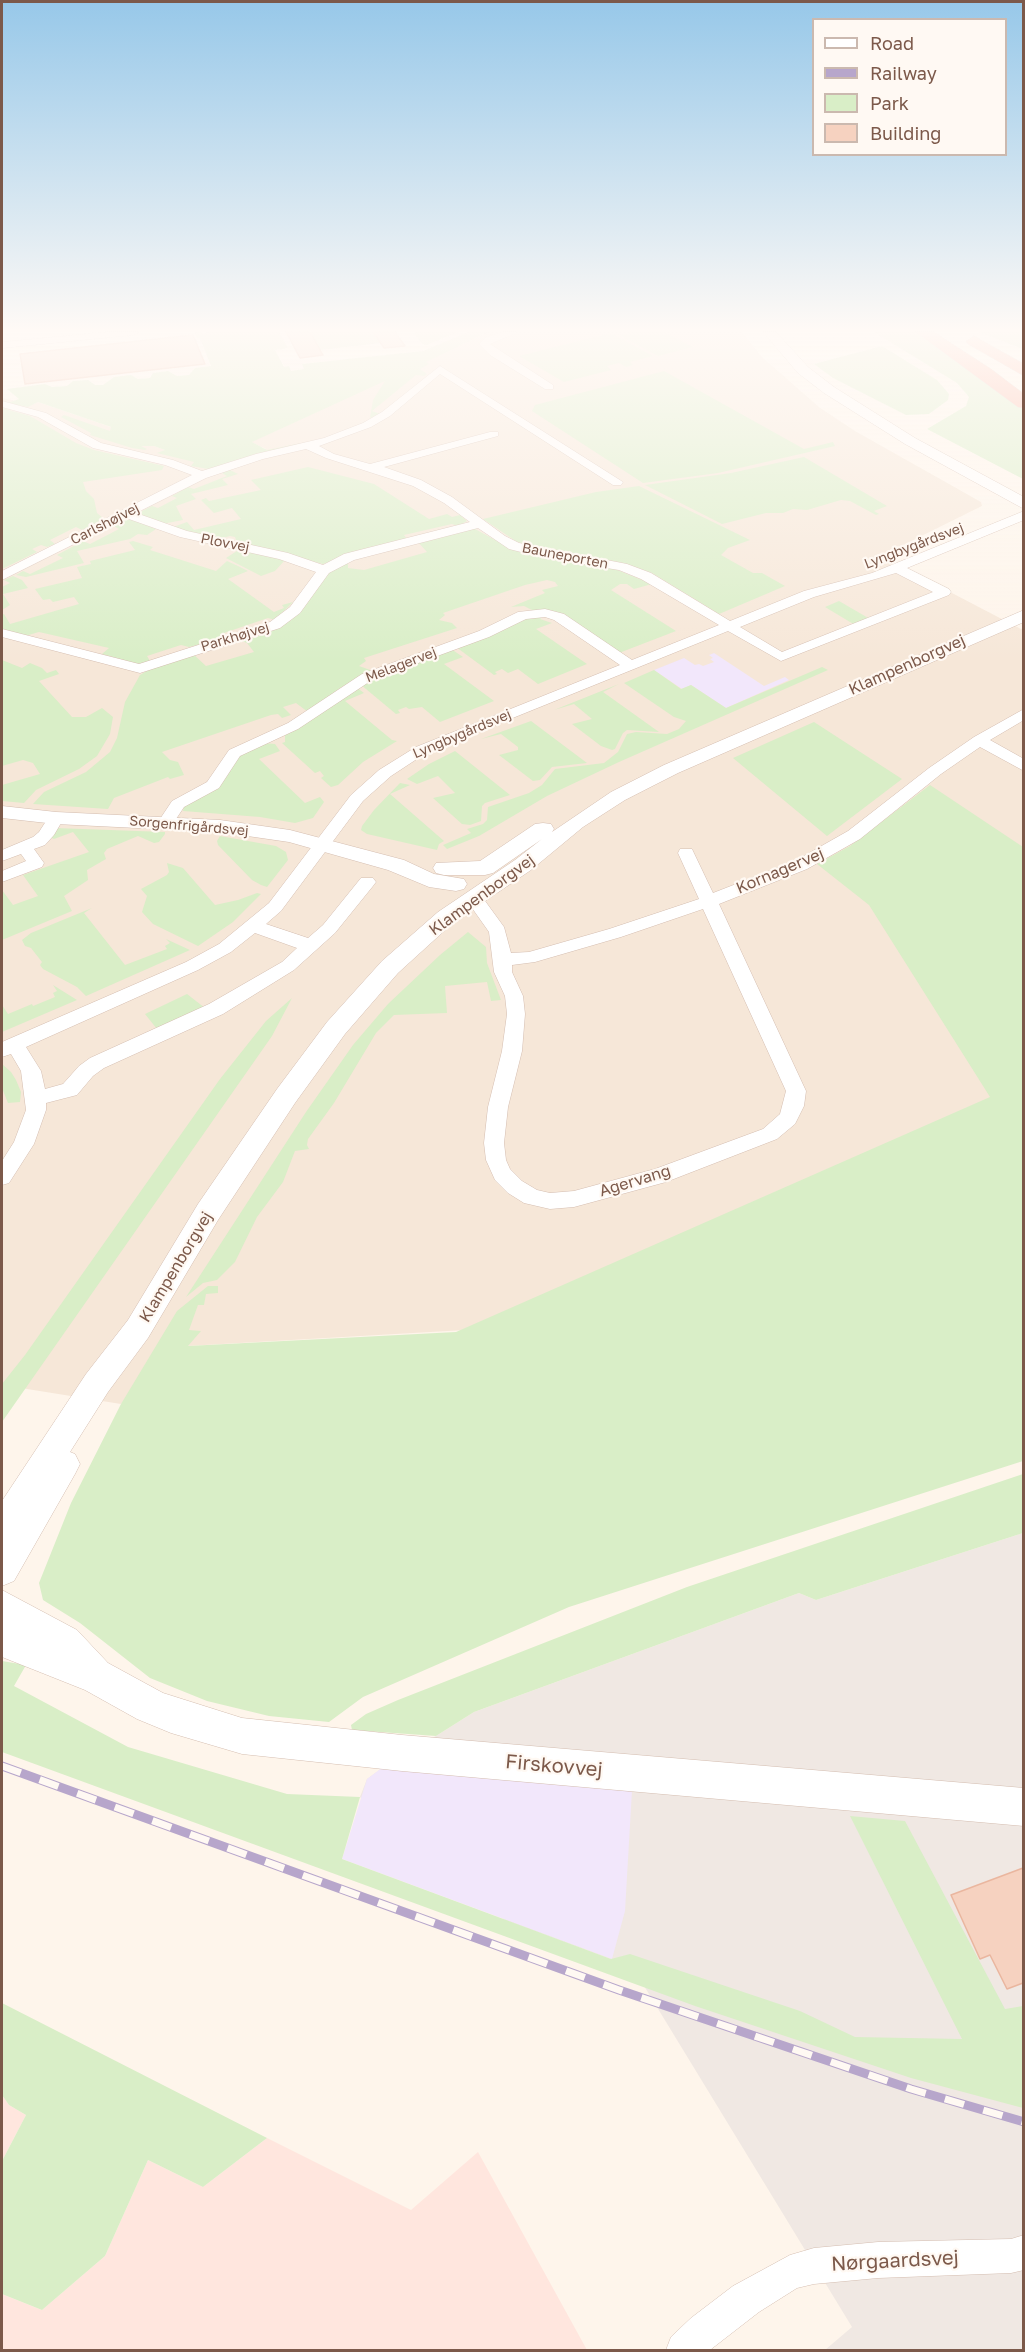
<!DOCTYPE html>
<meta charset="utf-8">
<style>
body{margin:0}
#map{position:relative;width:1025px;height:2352px;overflow:hidden;background:#fef5eb;font-family:"Golos Text",sans-serif}
canvas{display:block}
.frame{position:absolute;inset:0;border:3px solid #7c594a;pointer-events:none}
.legend{position:absolute;left:812px;top:18px;width:195px;height:138px;box-sizing:border-box;background:#fff9f3;border:2px solid #cbb9af;margin:0;padding:8px 10px;list-style:none;font-size:18px;color:#7c594a}
.legend li{display:flex;align-items:center;gap:12px;height:30px}
.legend b{width:30px;border:2px solid #cbb9af}
</style>
<div id="map">
<canvas width="1025" height="2352"></canvas>
<div class="frame"></div>
<ul class="legend">
<li><b style="height:8px;background:#fff"></b>Road</li>
<li><b style="height:8px;background:#b7a6cb"></b>Railway</li>
<li><b style="height:16px;background:#d9eec7"></b>Park</li>
<li><b style="height:16px;background:#f6d2c0"></b>Building</li>
</ul>
</div>
<script>
const c = document.querySelector('canvas').getContext('2d');
c.lineJoin = 'round';
function paint(path, color) { c.fillStyle = color; c.fill(path, 'evenodd'); }
const shape = rows => new Path2D(rows.map(r => 'M' + r).join(''));
function strokePath(path, color, width, dash) { c.strokeStyle = color; c.lineWidth = width; c.lineCap = dash ? 'butt' : 'round'; c.setLineDash(dash || []); c.stroke(path); }
function write(font, color, halo, rows, align = 'center') {
  c.font = font + ' "Golos Text",sans-serif'; c.lineWidth = 4.5; c.setLineDash([]); c.textBaseline = 'middle'; c.strokeStyle = halo; c.fillStyle = color; for (const [text, x, y, turn = 0] of rows) {
    c.save(); c.translate(x, y); c.rotate((+turn || 0) * Math.PI / 180); c.textAlign = isNaN(turn) ? turn : align; if (halo) c.strokeText(text, 0, 0); c.fillText(text, 0, 0); c.restore();
  }
}
const residential = shape([
 [488,332,742,332,762,357,819,407,855,431,981,502,982,506,881,556,1021,629,1023,628,1023,1085,465,1330,187,1346,121,1404,2,1385,2,398,33,404,38,402,111,427,111,431,212,466,266,449,251,442]
]);
const commercial = shape([
 [2,2095,9,2105,26,2115,2,2161],
 [267,2138,411,2210,478,2152,587,2350,2,2350,2,2294,42,2310,105,2256,148,2160,203,2187]
]);
const industrial = shape([
 [1023,1533,1023,2350,825,2350,852,2327,638,1976,611,1959,505,1920,360,1797,367,1779,402,1753,436,1736,474,1712,799,1593,816,1600]
]);
const education = shape([
 [714,653,764,686,785,677,789,680,726,708,691,685,682,689,654,670,684,658,695,665,699,664,703,666,714,662,710,659,713,658,709,655],
 [402,1753,633,1773,625,1911,612,1959,342,1859,367,1779]
]);
const green = shape([
 [211,332,279,332,288,348,275,350,284,367,289,366,291,371,304,369,302,364,423,351,468,332,488,332,426,362,429,364,420,369,427,374,424,376,416,375,372,411,380,414,370,418,373,400,385,381,252,442,267,450,301,443,299,444,208,469,191,466,194,462,157,453,165,450,154,446,141,446,147,449,145,450,132,448,90,435,91,433,61,417,64,415,110,431,111,427,38,402,28,407,8,403,19,399,7,389,45,384,52,387,67,386,73,381,88,380,95,385,103,385,114,377,131,375,138,379,150,378,153,373,168,371,177,376,189,375,195,368,211,366,200,338,197,338,195,333],
 [310,332,373,332,381,343,320,350],
 [414,332,458,332,427,345,422,344],
 [633,332,664,332,693,347,658,356,619,335],
 [874,332,916,332,981,374,1023,409,1023,479,927,429,966,406,969,397,957,383],
 [979,332,1023,332,1023,349,1002,341],
 [611,333,653,356,630,362,633,365,626,367,619,363,607,366,611,370,564,382,519,356],
 [882,346,937,380,949,394,948,400,929,414,906,415,833,378,814,364],
 [664,371,804,449,833,442,835,446,718,473,643,483,532,411,535,405],
 [2,408,30,416,76,443,94,450,164,466,162,470,83,482,86,491,94,499,97,513,104,519,82,530,76,527,50,540,55,544,47,547,41,545,32,549,37,552,2,569],
 [804,457,887,506,874,511,879,514,876,515,850,501,841,500,807,510,793,509,783,513,766,513,722,524,645,485,731,473],
 [308,467,374,484,429,519,447,514,452,517,460,515,467,521,458,526,452,524,404,535,407,539,323,564,237,543,235,537,230,536,219,539,205,537,173,527,187,522,194,530,241,519,232,508,214,513,201,500,206,498,209,501,261,490,251,480],
 [230,470,238,474,222,479,228,485,191,494,196,499,176,506,183,520,162,524,139,515,140,512,152,506,158,508,177,498,172,496,188,487,194,489,227,476,222,473],
 [639,486,750,540,728,548,721,555,753,573,762,573,785,586,719,614,652,573,623,563,517,542,483,519,596,492],
 [125,520,135,520,156,529,147,535,138,534,130,539,77,551,84,563,26,577,16,575,23,571,30,574,63,558,57,555,83,541,90,544,119,529,114,526],
 [473,528,512,549,615,569,652,584,634,589,627,584,620,584,611,590,676,631,619,653,551,612,532,610,524,606,511,607,545,593,542,590,558,586,555,582,547,580,525,585,443,613,445,615,439,620,452,623,457,628,364,658,366,661,359,666,373,671,340,688,308,712,296,703,283,707,291,715,282,718,278,714,271,715,162,752,170,760,178,762,184,775,170,779,168,777,114,798,108,809,33,804,44,792,86,772,110,752,117,738,125,702,140,675,150,669,193,654,206,666,254,652,247,643,242,641,266,634,291,620,301,611,325,576,337,567,348,563,348,568,364,570,427,552,418,542],
 [133,541,153,547,150,550,216,571,227,561,238,566,248,571,228,579,274,612,284,608,282,605,293,602,275,620,268,618,224,633,229,637,189,647,181,645,147,656,150,661,138,664,102,654,109,648,39,632,25,636,2,629,2,615,4,614,10,624,79,604,74,597,53,602,50,599,43,600,35,589,82,578,77,567,91,564,90,561,135,550,129,542],
 [240,549,285,560,275,571,261,576,226,558],
 [13,576,22,580,28,588,3,594,10,605,2,610,2,587,10,583,4,580],
 [839,601,870,619,855,625,825,607],
 [543,617,540,619,552,623,536,629,587,664,538,684,518,669,508,673,502,669,495,672,497,674,494,675,456,647,521,619],
 [451,649,463,657,444,664,494,701,440,722,422,707,409,709,406,707,398,710,400,713,396,714,360,684],
 [2,660,22,668,30,663,42,668,47,673,56,670,59,674,39,681,72,717,86,717,102,708,113,717,110,734,97,756,79,769,36,790,24,803,2,801,2,785,40,774,33,763,23,760,2,766],
 [822,667,828,670,619,762,547,796,479,836,447,849,443,845,471,833,467,829,483,824,487,820,488,807,529,793,542,785,555,769,604,763,618,752,627,734,636,732,667,734,679,729,686,721,674,717,624,683,654,670,681,689,691,685,726,708],
 [619,684,603,692,659,732,627,730,623,733,615,749,612,750,601,746,572,724,592,719,574,704,554,710],
 [356,687,364,693,345,701,392,740,397,741,363,762,338,785,331,787,321,778,324,776,320,771,315,773,282,743,285,742,285,735],
 [531,721,587,763,552,767,540,780,533,781,499,755,518,750,518,747,501,734,481,739],
 [814,722,902,779,827,836,733,758],
 [263,743,275,744,280,751,259,759,305,803,320,797,324,802,313,818,295,823,260,817,183,811,184,805,236,757],
 [455,751,510,795,485,803,482,806,481,821,470,825,462,824,433,798,455,793,438,776,417,784,407,779,429,764],
 [400,783,410,785,390,794,444,841,439,844,437,850,367,834,361,830,362,826,374,810],
 [930,785,1023,847,1023,1461,569,1607,363,1697,329,1722,269,1716,207,1701,150,1678,80,1623,43,1600,39,1583,71,1503,121,1404,177,1311,208,1286,218,1286,218,1293,206,1294,204,1305,198,1305,189,1330,201,1331,188,1346,456,1332,990,1097,869,905,817,864,850,846],
 [55,828,165,832,165,834,159,842,154,843,138,836,107,849,104,853,106,859,87,870,88,880,64,896,72,911,2,940,2,890,13,905,38,896,23,875,89,852,73,832,54,839,50,837],
 [220,836,276,846,286,852,288,860,267,887,261,885,252,880,218,845,217,841],
 [167,863,183,868,215,905,238,900,257,893,261,894,233,922,198,946,153,924,142,912,147,896,141,889,167,875,169,872],
 [92,908,84,913,125,965,167,949,165,946,170,943,166,939,190,950,86,996,77,987,43,969,40,965,42,962,31,948,25,946,22,940,31,933],
 [468,932,486,947,487,963,501,1000,491,1001,487,982,445,986,447,1013,394,1015,376,1033,334,1103,308,1139,307,1145,309,1149,295,1151,283,1182,257,1217,235,1262,217,1280,203,1283,186,1297,306,1112,353,1045,388,1004,440,955],
 [53,985,77,1000,2,1032,2,1005,8,1014,32,1004,33,1006,55,997,53,993,57,991],
 [187,994,205,1008,157,1029,145,1014],
 [292,998,272,1036,2,1422,2,1384,25,1355,220,1079,266,1021],
 [2,1064,11,1072,16,1080,21,1092,20,1102,8,1103,2,1088],
 [1023,1474,1023,1533,816,1600,799,1593,474,1712,436,1736,352,1730,351,1725,366,1714,398,1700,687,1587],
 [2,1661,26,1665,14,1686,128,1747,287,1794,360,1797,342,1859,611,1959,630,1954,800,2011,855,2037,962,2039,850,1816,905,1821,1005,2009,1023,2006,1023,2108,911,2078,695,2006,2,1752],
 [2,2003,267,2138,203,2187,148,2160,105,2256,42,2310,2,2294,2,2161,26,2115,9,2105,2,2095]
]);
const building = shape([
 [286,332,310,332,323,355,300,358,286,332],
 [373,332,395,332,405,346,384,348,373,332],
 [193,335,205,364,25,384,20,354,193,335],
 [1023,1868,1023,1983,1007,1989,990,1955,980,1959,951,1895,1023,1868]
]);
const minor = shape([
 [107,332,139,332,134,335,2,348,2,342,107,332],
 [504,332,518,332,490,344,553,385,553,389,545,389,490,355,479,344,486,337,504,332],
 [440,366,623,482,621,485,613,485,440,374,390,416,371,427,319,446,334,454,370,464,490,432,498,432,498,436,384,467,421,480,452,497,505,536,519,543,627,564,651,573,730,621,804,591,872,573,1024,511,1024,520,907,568,949,589,951,592,949,595,781,661,728,631,426,753,391,776,363,801,281,911,266,924,308,938,323,925,361,878,373,878,376,882,373,886,335,933,294,970,223,1014,104,1068,93,1076,77,1095,46,1103,46,1110,34,1144,9,1183,2,1185,2,1161,14,1142,26,1110,21,1071,11,1054,2,1057,2,1042,186,962,219,944,269,903,351,795,379,770,416,747,620,665,554,620,545,617,526,619,489,637,372,680,298,729,240,756,219,788,184,807,172,825,160,825,158,822,172,801,207,782,229,750,288,723,362,674,479,631,518,612,545,609,564,614,632,660,719,625,641,579,619,570,545,558,509,549,478,528,354,560,329,573,300,613,280,628,140,673,2,637,2,629,139,664,270,622,290,607,316,572,279,559,180,537,126,518,2,580,2,571,192,475,165,465,93,448,38,417,2,407,2,401,46,413,101,443,173,460,202,471,256,454,324,438,363,423,382,412,440,366],
 [306,449,326,458,413,486,444,503,470,522,344,554,323,565,288,553,187,531,136,513,206,478,263,459,306,449],
 [896,573,933,592,782,652,740,627,814,597,896,573],
 [255,933,297,948,282,962,209,1004,90,1058,79,1066,63,1084,45,1089,41,1071,26,1047,198,970,231,952,255,933],
 [1024,709,1024,720,990,740,1024,759,1024,771,980,747,941,774,860,839,807,869,719,904,806,1091,804,1106,795,1124,777,1139,666,1182,574,1207,550,1209,524,1203,508,1193,495,1180,486,1160,484,1143,488,1107,502,1051,507,1014,505,996,494,972,489,932,465,898,468,894,480,894,504,927,511,953,529,952,609,929,699,899,678,853,680,849,692,849,713,893,795,861,848,831,929,768,974,737,1024,709],
 [703,909,786,1091,780,1114,763,1129,655,1169,574,1191,550,1193,537,1190,522,1181,510,1169,506,1160,504,1143,508,1107,522,1051,525,1014,523,996,512,972,512,965,535,962,621,937,703,909],
 [56,813,64,818,54,835,45,845,34,849,44,863,42,867,2,882,2,871,26,861,21,854,2,861,2,850,33,837,39,832,50,815,56,813],
 [1024,2235,1024,2270,1011,2273,878,2278,814,2284,797,2288,759,2312,710,2350,666,2350,671,2337,691,2318,733,2286,790,2255,814,2248,878,2242,1011,2239,1024,2235]
]);
const tertiary = shape([
 [763,332,776,332,808,367,834,387,915,438,1024,497,1024,509,905,444,824,393,798,373,763,332],
 [1024,610,1024,622,678,773,625,800,583,827,531,870,454,922,398,973,345,1034,295,1103,218,1220,148,1338,108,1392,70,1452,75,1454,80,1464,75,1474,14,1581,2,1586,2,1501,86,1374,128,1320,198,1204,277,1089,327,1022,382,961,438,912,515,860,542,839,493,873,485,875,444,875,436,873,433,868,436,863,480,861,535,824,543,823,551,824,554,829,552,832,611,792,664,765,1024,610],
 [2,806,56,812,220,820,290,830,404,860,434,874,464,879,467,884,464,889,456,891,429,887,388,870,289,842,220,832,56,824,2,818,2,806],
 [2,1590,77,1630,108,1663,163,1693,242,1718,402,1735,1024,1788,1024,1826,402,1771,242,1754,171,1733,137,1719,85,1690,2,1657,2,1590]
]);
const motorway = shape([
 [916,332,934,332,991,369,1024,394,1024,408,1018,407,916,332],
 [974,336,1024,364,1024,376,968,344,966,341,974,336]
]);
const rail = shape([
 [2,1766,619,1990,911,2089,1024,2122]
]);
const farStreetnames = [
 ["Carlshøjvej",105,524,-27],
 ["Plovvej",225,543,11],
 ["Lyngbygårdsvej",914,546,-21],
 ["Bauneporten",565,556,11],
 ["Parkhøjvej",235,637,-17],
 ["Melagervej",401,665,-21],
 ["Lyngbygårdsvej",462,734,-23],
 ["Sorgenfrigårdsvej",189,826,5]
];
const streetNames = [
 ["Klampenborgvej",907,665,-24],
 ["Kornagervej",780,871,-23],
 ["Klampenborgvej",482,895,-36],
 ["Agervang",635,1181,-17],
 ["Klampenborgvej",176,1267,-59]
];
const nearStreetnames = [
 ["Firskovvej",554,1766,5],
 ["Nørgaardsvej",895,2261,-3]
];
paint(residential, '#f6e7d8');
paint(commercial, '#ffe6de');
paint(industrial, '#f0e8e3');
paint(education, '#f2e7fb');
paint(green, '#d9eec7');
paint(building, '#f6d2c0');
strokePath(building, '#eab69f', 1.5);
strokePath(minor, '#d5beb1', 1);
strokePath(tertiary, '#d5beb1', 1);
strokePath(motorway, '#dad1cc', 1);
paint(minor, '#fff');
paint(tertiary, '#fff');
paint(motorway, '#fcb09e');
strokePath(rail, '#b7a6cb', 9);
strokePath(rail, '#fff9f3', 7, [20]);
const sky = c.createLinearGradient(0, 0, 0, 661);
sky.addColorStop(0, '#97c8e9');
sky.addColorStop(0.5, '#fffaf6');
sky.addColorStop(1, '#fffaf600');
c.fillStyle = sky;
c.fillRect(0, 0, 1025, 661);
write('14px', '#7c594a', '#fff9f3', farStreetnames);
write('16px', '#7c594a', '#fff9f3', streetNames);
write('20px', '#7c594a', '#fff9f3', nearStreetnames);
</script>
